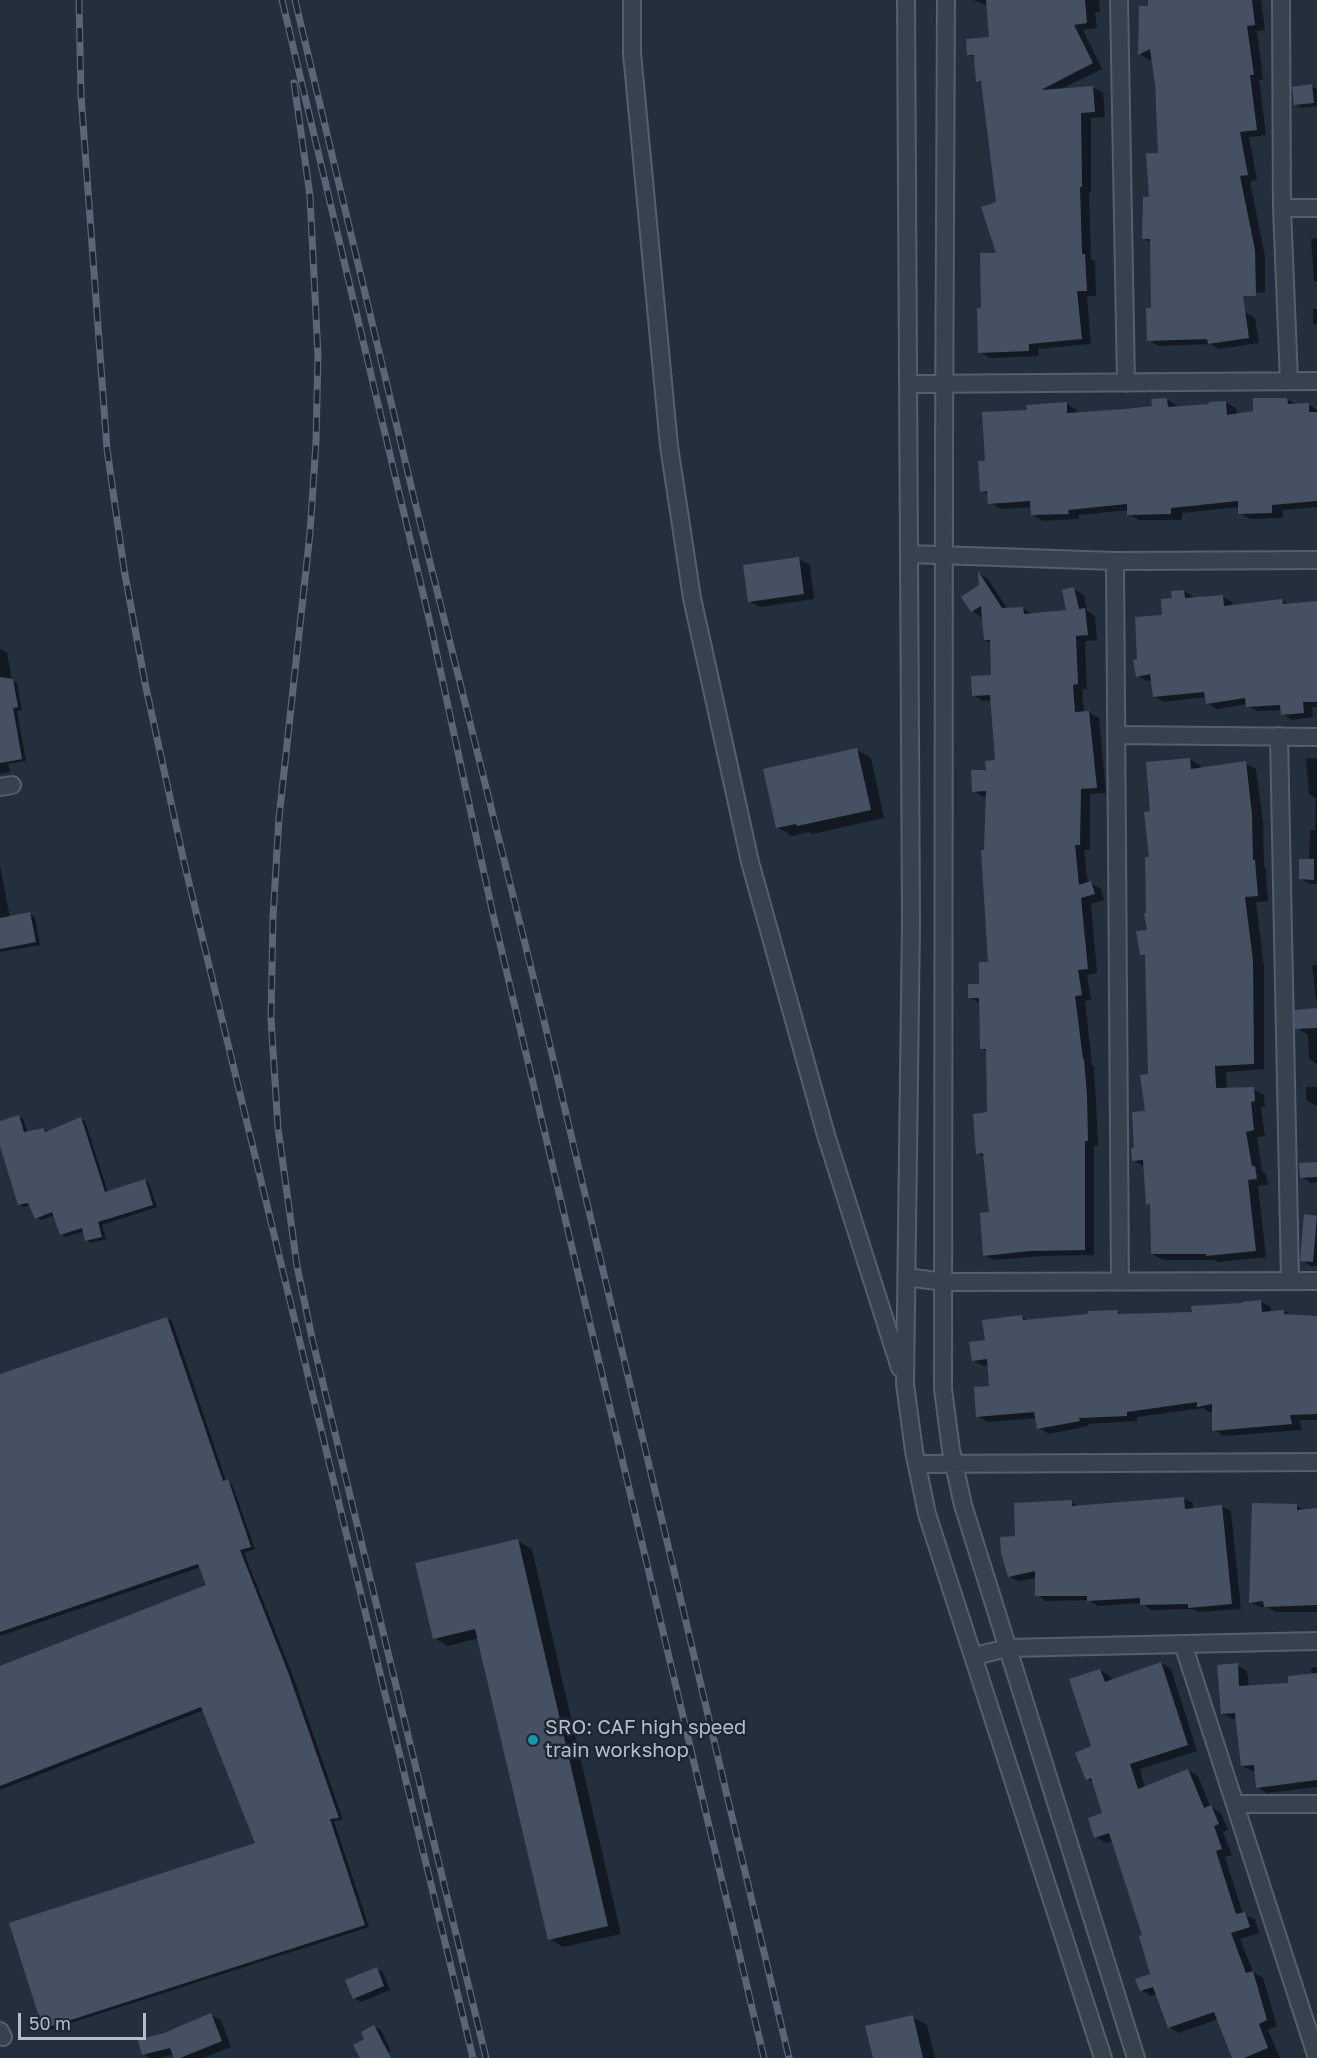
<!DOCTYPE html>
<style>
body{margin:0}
#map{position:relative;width:1317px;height:2058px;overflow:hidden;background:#242f3e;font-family:"Golos Text",sans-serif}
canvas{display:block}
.scale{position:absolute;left:18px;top:2013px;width:128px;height:27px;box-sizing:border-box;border:3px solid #b4bcc9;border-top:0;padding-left:8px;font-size:18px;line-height:21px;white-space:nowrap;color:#b4bcc9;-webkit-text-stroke:4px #1d2633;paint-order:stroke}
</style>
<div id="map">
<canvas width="1317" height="2058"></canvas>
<div class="scale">50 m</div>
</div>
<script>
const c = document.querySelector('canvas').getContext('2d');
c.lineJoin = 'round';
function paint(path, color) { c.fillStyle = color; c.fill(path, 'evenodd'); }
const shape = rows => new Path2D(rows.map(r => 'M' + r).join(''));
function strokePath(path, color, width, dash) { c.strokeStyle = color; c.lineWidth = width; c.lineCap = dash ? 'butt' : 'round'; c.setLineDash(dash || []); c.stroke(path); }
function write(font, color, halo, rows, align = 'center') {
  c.font = font + ' "Golos Text",sans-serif'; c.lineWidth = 5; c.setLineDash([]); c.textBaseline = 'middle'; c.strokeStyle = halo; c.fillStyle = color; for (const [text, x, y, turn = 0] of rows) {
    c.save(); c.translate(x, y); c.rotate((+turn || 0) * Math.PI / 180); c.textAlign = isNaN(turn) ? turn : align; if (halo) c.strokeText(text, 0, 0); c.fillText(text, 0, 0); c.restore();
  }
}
const shadow = shape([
 [973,0,1099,0,1100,12,1095,12,1097,28,1083,30,1102,69,1061,89,1093,87,1103,93,1105,117,1091,118,1091,192,1089,192,1091,259,1095,261,1096,296,1087,296,1091,344,1038,349,1039,356,990,358,980,352,998,254,998,203,983,84,978,81,976,58,969,54,990,39,988,6],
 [1149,0,1261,0,1265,30,1257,31,1263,80,1259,80,1266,135,1249,137,1257,180,1250,182,1265,257,1265,292,1231,295,1245,312,1255,318,1259,343,1219,349,1211,344,1159,346,1149,340,1153,309,1152,243,1144,239,1159,154,1153,58,1149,60,1140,54,1141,8,1149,8],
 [1311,86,1317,89,1317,106,1302,108,1295,104],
 [1317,238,1317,282,1314,281,1311,239],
 [1313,309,1317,309,1317,325,1313,323],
 [1167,399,1177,406,1178,408,1225,402,1236,408,1237,415,1255,413,1287,399,1297,405,1309,405,1317,410,1317,507,1283,510,1283,518,1250,519,1239,513,1239,507,1182,513,1182,520,1139,520,1129,514,1129,510,1079,515,1079,519,1043,521,1032,514,1032,507,1001,509,990,503,989,495,982,491,986,462,1028,411,1066,403,1077,410,1077,414,1154,407],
 [799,559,810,565,814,599,760,607,749,601],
 [980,574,988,579,1008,610,1023,608,1034,615,1068,612,1074,589,1084,595,1087,611,1095,616,1097,640,1085,641,1087,689,1082,689,1084,713,1089,712,1099,718,1106,793,1090,794,1090,850,1084,850,1088,884,1091,883,1101,889,1104,900,1091,904,1097,973,1087,975,1091,1000,1085,1001,1092,1065,1094,1066,1096,1101,1098,1146,1094,1146,1094,1255,1041,1256,994,1260,984,1255,991,1214,984,1157,978,1153,989,1114,988,1052,981,1048,979,1003,970,997,981,985,990,963,986,851,987,797,983,797,974,791,987,771,997,762,992,700,983,701,973,695,992,677,991,643,985,640,983,616,981,617,972,611,981,586],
 [1184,591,1194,597,1194,599,1222,596,1232,602,1233,606,1282,600,1289,605,1317,602,1317,707,1312,707,1313,717,1292,720,1283,714,1282,710,1257,711,1247,704,1217,709,1207,703,1206,697,1164,702,1154,696,1152,680,1147,681,1138,676,1139,660,1174,599],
 [0,649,7,652,12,680,17,683,22,710,17,711,26,761,8,764,10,772,0,774],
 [857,750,871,758,884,818,812,834,809,832,792,836,777,827],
 [1317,758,1317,884,1310,884,1300,878,1309,861,1310,830,1315,830,1316,798,1309,794,1306,759],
 [1190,759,1201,766,1201,769,1245,763,1256,769,1263,822,1264,867,1266,868,1268,901,1256,902,1264,968,1264,1069,1226,1072,1227,1090,1253,1089,1264,1095,1265,1107,1261,1107,1265,1136,1257,1137,1262,1171,1266,1174,1268,1185,1258,1186,1266,1257,1218,1262,1215,1260,1163,1260,1152,1254,1152,1206,1147,1204,1145,1167,1133,1160,1147,1112,1150,1075,1147,957,1142,955,1149,931,1151,813],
 [0,865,10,918,30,914,35,917,40,945,0,952],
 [1312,965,1317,965,1317,1007],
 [1317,1010,1317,1064,1309,1059,1308,1035,1297,1028],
 [1306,1087,1317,1087,1317,1106,1306,1100],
 [18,1116,23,1119,28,1133,44,1129,49,1132,81,1119,85,1121,108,1192,145,1180,149,1183,157,1207,102,1225,106,1239,91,1243,86,1240,84,1231,66,1237,61,1234,55,1215,41,1220,36,1218,31,1205,24,1207,19,1204,0,1142,0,1122],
 [1317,1163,1317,1182,1311,1183,1302,1177],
 [1305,1216,1317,1216,1317,1266,1311,1266,1302,1260],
 [1260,1301,1271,1307,1271,1313,1284,1311,1292,1316,1317,1318,1317,1420,1299,1420,1302,1430,1224,1436,1214,1430,1213,1411,1209,1412,1203,1408,1137,1417,1137,1421,1088,1424,1089,1426,1049,1434,1039,1428,1037,1418,988,1422,978,1416,991,1387,989,1365,983,1366,973,1360,987,1341,1022,1317,1030,1321,1118,1312,1123,1315,1193,1314],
 [167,1319,172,1321,226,1481,232,1484,255,1549,244,1553,293,1676,343,1820,334,1821,369,1927,49,2030,44,2028,257,1844,204,1710,0,1790,0,1667,208,1585,201,1567,0,1636,0,1376],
 [1183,1498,1193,1503,1193,1509,1221,1506,1231,1511,1241,1609,1199,1612,1193,1609,1151,1610,1142,1603,1098,1606,1089,1600,1046,1601,1037,1595,1037,1578,1018,1581,1009,1576,1017,1538,1071,1502,1080,1507],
 [1297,1506,1305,1511,1317,1510,1317,1612,1275,1612,1267,1607,1260,1607,1250,1602],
 [518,1541,532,1549,621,1934,563,1947,550,1939,479,1638,448,1646,434,1638],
 [1161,1663,1171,1669,1197,1751,1140,1769,1145,1788,1188,1770,1198,1776,1210,1806,1221,1813,1228,1830,1223,1832,1232,1855,1225,1857,1243,1914,1255,1919,1259,1933,1240,1939,1253,1972,1263,1978,1277,2026,1268,2030,1280,2058,1234,2058,1218,2019,1179,2033,1169,2027,1157,1994,1151,1996,1141,1990,1151,1975,1144,1936,1113,1841,1106,1843,1096,1837,1104,1814,1094,1783,1088,1779,1093,1747,1100,1670,1110,1676,1112,1681],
 [1237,1665,1247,1671,1249,1687,1290,1684,1312,1675,1311,1668,1317,1667,1317,1787,1267,1793,1257,1787,1256,1771,1252,1771,1242,1766,1237,1718,1232,1719,1222,1713],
 [377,1969,383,1972,390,1990,361,2002,354,1998],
 [211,2015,221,2020,231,2047,203,2058,175,2058,174,2054,160,2058,150,2058,143,2054,165,2035],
 [912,2017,927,2025,935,2058,874,2058],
 [374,2027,381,2030,391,2051,377,2058,361,2058,367,2040]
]);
const building = shape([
 [986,0,1085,0,1087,23,1074,25,1093,63,1041,90,1093,86,1095,112,1081,113,1082,187,1080,187,1082,254,1085,254,1087,291,1077,291,1082,339,1029,344,1029,351,978,353,977,308,981,308,980,253,996,253,981,207,996,202,981,81,976,82,974,55,967,55,966,39,989,37],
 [1148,0,1252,0,1255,25,1247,26,1254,75,1250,75,1257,130,1240,132,1248,175,1240,176,1255,250,1256,296,1243,296,1249,338,1208,344,1207,339,1147,341,1146,308,1151,308,1150,239,1142,239,1143,197,1149,197,1146,153,1158,153,1155,85,1150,49,1138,55,1139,6,1148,6],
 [1312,84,1314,103,1294,105,1292,87],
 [1167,398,1168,407,1209,404,1209,402,1226,401,1227,415,1253,411,1253,398,1287,398,1288,404,1309,403,1309,412,1317,412,1317,501,1272,505,1272,513,1238,514,1238,501,1171,508,1171,514,1127,515,1127,504,1068,510,1069,514,1031,515,1030,501,988,504,987,491,980,492,978,461,985,461,982,412,1027,410,1026,405,1067,402,1067,413,1126,409,1152,406,1151,399],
 [799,557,804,594,748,602,743,565],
 [978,571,1002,608,1023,607,1024,614,1066,610,1062,590,1074,587,1079,609,1085,608,1088,635,1076,636,1078,684,1073,685,1075,712,1089,711,1097,788,1081,789,1080,845,1075,845,1079,885,1091,881,1095,894,1081,898,1088,969,1078,970,1082,995,1075,996,1083,1059,1084,1059,1087,1095,1088,1141,1085,1141,1085,1250,1030,1251,983,1256,980,1213,989,1212,983,1153,976,1154,973,1114,987,1112,986,1049,980,1049,979,998,968,998,968,984,979,984,979,962,988,962,981,850,984,850,986,791,972,792,971,770,986,770,985,761,995,760,990,695,972,696,971,676,991,675,990,640,984,640,981,606,971,612,961,597,979,585],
 [1184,590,1185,598,1223,595,1224,606,1282,599,1283,604,1317,601,1317,702,1303,702,1304,713,1281,715,1280,705,1246,707,1245,698,1206,704,1204,692,1153,697,1150,674,1136,677,1133,660,1137,659,1135,617,1162,615,1161,599,1172,598,1171,591],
 [0,677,13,679,18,707,13,708,22,759,0,763],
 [857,748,871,810,797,826,796,824,776,828,763,769],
 [1190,758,1191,769,1246,761,1252,815,1253,860,1255,860,1258,896,1245,897,1253,961,1254,1064,1215,1066,1216,1088,1254,1087,1255,1101,1251,1102,1254,1130,1246,1132,1252,1166,1255,1166,1257,1179,1248,1180,1256,1251,1206,1256,1206,1254,1151,1254,1150,1204,1146,1205,1143,1160,1132,1161,1131,1148,1134,1148,1132,1112,1145,1111,1140,1075,1148,1074,1145,955,1140,955,1136,931,1147,930,1144,913,1146,913,1145,857,1149,857,1144,812,1150,811,1146,762],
 [1299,859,1314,859,1314,880,1299,879],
 [30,912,36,942,0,949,0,918],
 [1317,1008,1317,1028,1295,1029,1295,1010],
 [19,1115,24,1132,44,1128,45,1132,81,1117,105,1192,145,1179,153,1205,98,1222,102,1237,85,1241,82,1228,60,1235,52,1212,35,1219,28,1203,18,1205,0,1146,0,1121],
 [1317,1162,1317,1177,1300,1178,1299,1163],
 [1304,1214,1317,1216,1313,1262,1300,1261],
 [1261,1300,1262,1312,1284,1310,1284,1314,1317,1316,1317,1414,1290,1415,1292,1424,1212,1431,1212,1404,1197,1407,1197,1402,1127,1412,1127,1416,1079,1418,1080,1421,1037,1429,1034,1412,976,1417,974,1387,989,1386,987,1359,972,1361,969,1342,985,1340,982,1320,1022,1315,1023,1320,1088,1314,1088,1311,1118,1310,1118,1314,1192,1312,1191,1306,1242,1303,1242,1302],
 [167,1317,223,1481,228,1479,251,1547,240,1550,288,1672,339,1818,330,1819,365,1925,43,2029,9,1923,255,1843,201,1707,0,1786,0,1666,206,1585,198,1564,0,1632,0,1374],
 [1184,1497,1185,1509,1222,1505,1232,1604,1188,1608,1188,1604,1140,1605,1140,1598,1087,1601,1087,1596,1035,1596,1035,1571,1008,1577,1001,1553,1000,1537,1015,1536,1014,1503,1072,1500,1072,1506],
 [1252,1503,1297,1504,1297,1510,1317,1508,1317,1605,1264,1607,1263,1601,1249,1603],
 [518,1539,608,1926,548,1940,475,1629,433,1639,415,1563],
 [1161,1662,1188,1745,1130,1764,1138,1789,1188,1769,1204,1808,1211,1805,1219,1824,1214,1826,1222,1849,1216,1851,1236,1914,1245,1912,1250,1927,1231,1933,1246,1973,1253,1971,1267,2020,1259,2024,1268,2048,1244,2058,1232,2058,1214,2012,1168,2028,1153,1987,1140,1991,1135,1979,1150,1974,1139,1936,1142,1935,1109,1833,1094,1838,1088,1818,1102,1813,1091,1778,1086,1780,1075,1753,1091,1746,1069,1679,1100,1669,1105,1682],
 [1238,1663,1239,1686,1288,1683,1288,1676,1317,1673,1317,1780,1256,1788,1254,1765,1241,1766,1235,1713,1221,1714,1217,1665],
 [377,1967,384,1986,353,1999,345,1980],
 [211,2013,222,2041,180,2058,174,2058,170,2048,142,2055,138,2040,164,2033],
 [913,2015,923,2058,873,2058,865,2026],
 [374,2025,391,2058,360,2058,353,2045,364,2039,361,2032]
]);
const minor = shape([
 [632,0,632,53,669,446,692,598,750,862,826,1135,900,1368],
 [906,0,911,922,905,1384,914,1451,927,1514,1103,2058],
 [946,0,944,448,943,1389,951,1450,963,1505,1136,2058],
 [1119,0,1126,383],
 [1281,0,1282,208,1289,381],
 [1282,208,1317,208],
 [908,384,1317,381],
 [909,554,1115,561,1317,560],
 [1115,561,1120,1281],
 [1116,735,1317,737],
 [1279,736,1290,1281],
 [0,787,12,785],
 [906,1277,945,1282,1317,1281],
 [917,1464,1317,1462],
 [1183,1644,1317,2058],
 [974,1656,1008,1648,1317,1641],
 [1235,1804,1317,1804],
 [0,2031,3,2037]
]);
const rail = shape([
 [79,0,81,95,107,449,124,569,145,683,184,862,473,2058],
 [282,0,431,627,492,910,764,2058],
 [295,0,413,494,542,1012,789,2058],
 [294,83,310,196,318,355,316,442,310,533,279,818,273,917,271,1019,278,1128,297,1266,312,1338,486,2058]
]);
const markers = [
 [533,1740,6,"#0f9aa8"]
];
const poiNames = [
 ["SRO: CAF high speed",545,1728],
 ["train workshop",545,1751]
];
paint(shadow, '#0007');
paint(building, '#455162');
strokePath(minor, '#565f6c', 20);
strokePath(minor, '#38414e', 16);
strokePath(rail, '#5a6575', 7);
strokePath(rail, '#1d2633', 4.5, [14]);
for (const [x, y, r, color] of markers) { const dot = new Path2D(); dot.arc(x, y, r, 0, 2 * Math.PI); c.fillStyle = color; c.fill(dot); strokePath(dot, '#1d2633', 2); }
write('20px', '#b4bcc9', '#1d2633', poiNames, 'left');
</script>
